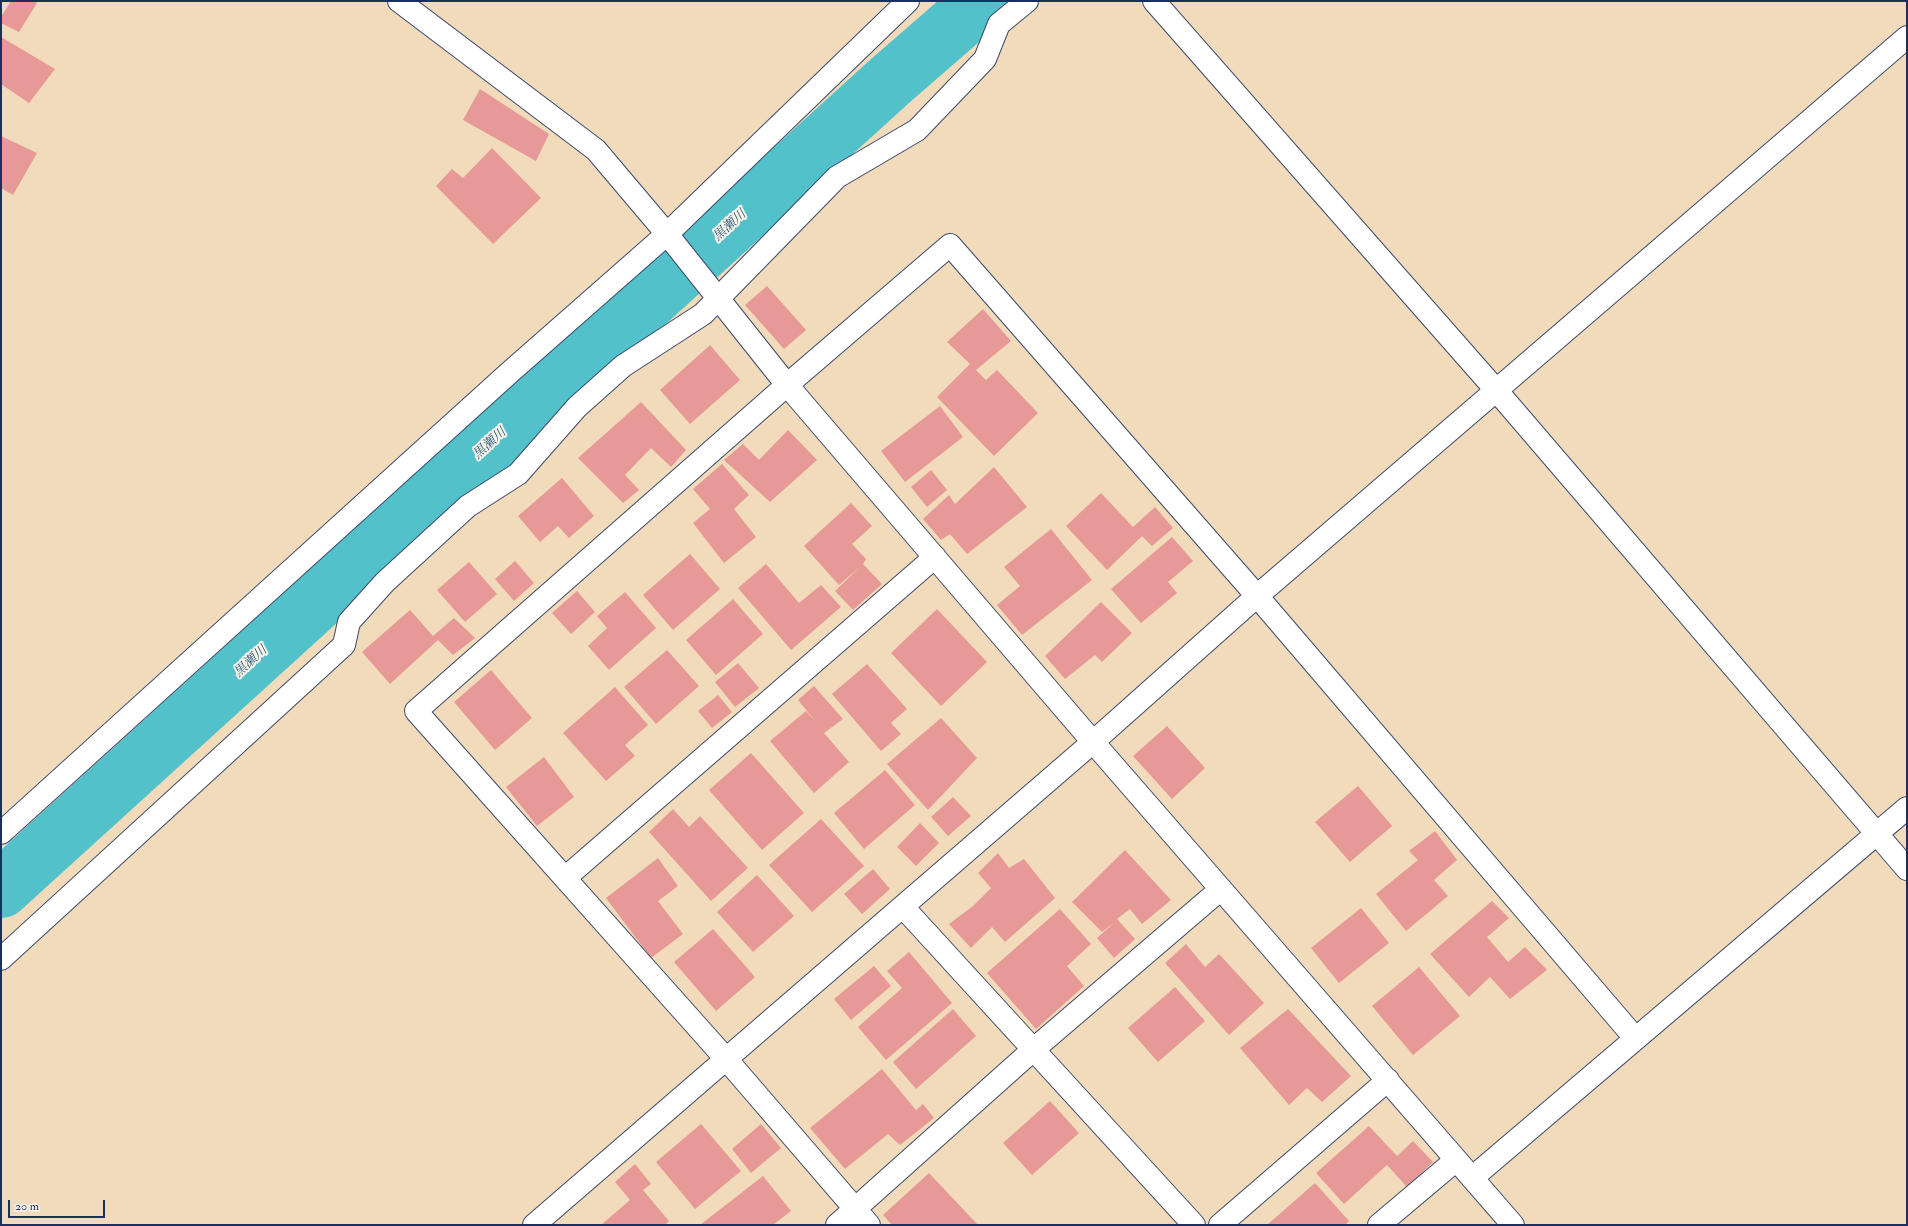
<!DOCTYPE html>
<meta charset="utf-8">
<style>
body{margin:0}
#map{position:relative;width:1908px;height:1226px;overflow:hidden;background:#f2dbbb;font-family:"IM FELL Double Pica",serif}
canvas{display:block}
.frame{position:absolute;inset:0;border:2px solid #1b2f5e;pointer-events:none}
.scale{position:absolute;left:8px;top:1200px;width:97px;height:18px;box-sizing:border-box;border:2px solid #1b2f5e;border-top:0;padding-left:5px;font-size:12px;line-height:14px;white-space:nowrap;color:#1b2f5e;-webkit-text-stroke:3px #f7f3e8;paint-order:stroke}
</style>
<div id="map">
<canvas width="1908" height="1226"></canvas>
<div class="frame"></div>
<div class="scale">20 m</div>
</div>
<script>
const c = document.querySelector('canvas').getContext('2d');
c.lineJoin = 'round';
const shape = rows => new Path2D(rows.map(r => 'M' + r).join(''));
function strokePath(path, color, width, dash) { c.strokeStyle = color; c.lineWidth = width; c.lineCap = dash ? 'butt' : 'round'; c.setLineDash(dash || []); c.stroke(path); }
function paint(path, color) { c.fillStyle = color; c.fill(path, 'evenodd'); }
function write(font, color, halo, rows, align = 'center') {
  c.font = font + ' "IM FELL Double Pica","Noto Serif JP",serif'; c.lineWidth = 4; c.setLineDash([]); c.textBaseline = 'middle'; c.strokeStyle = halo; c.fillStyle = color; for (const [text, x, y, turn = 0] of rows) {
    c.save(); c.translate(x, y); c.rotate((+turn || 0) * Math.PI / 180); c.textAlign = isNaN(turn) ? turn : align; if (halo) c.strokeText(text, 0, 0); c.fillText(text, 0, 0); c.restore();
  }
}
const river = shape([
 [1,889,890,81,982,1]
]);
const building = shape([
 [11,1,35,1,37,3,19,32,1,23,1,17],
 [1,37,55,69,29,103,1,84],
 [480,89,549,134,536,161,463,120],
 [1,136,37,153,13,195,1,188],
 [492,148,541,198,493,244,436,186,452,169,463,178],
 [767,286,806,330,784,349,745,305],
 [983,309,1011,341,976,370,986,380,997,370,1038,413,994,456,937,397,970,364,947,342],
 [710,345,740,380,690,424,660,390],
 [641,402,686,450,671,467,651,448,625,475,639,490,623,503,578,458],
 [940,406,963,437,905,482,881,451],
 [788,430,817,460,770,502,724,460,743,444,759,460],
 [722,464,749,495,734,509,756,537,724,563,693,523,710,509,693,489],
 [994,467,1027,507,967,554,950,534,941,540,923,519,949,495,955,504],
 [931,470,947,490,927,507,911,487],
 [562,478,594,516,569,538,558,526,540,542,518,516],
 [1101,493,1133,527,1155,507,1173,528,1152,546,1139,533,1142,536,1107,570,1066,526],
 [851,503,872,526,852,544,866,559,863,564,882,584,853,610,835,591,860,567,839,585,804,546],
 [1051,529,1092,580,1022,635,997,605,1020,586,1004,567],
 [1172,537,1193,561,1168,582,1177,593,1141,623,1111,589],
 [690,554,720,589,673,630,643,595],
 [515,561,534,583,514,601,495,579],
 [469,562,497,594,465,622,437,590],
 [766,564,799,603,821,585,841,607,791,650,738,588],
 [577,591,595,612,571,634,552,613],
 [625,592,656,628,609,670,588,646,607,628,597,616],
 [733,599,763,634,716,675,686,640],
 [1101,602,1132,633,1102,662,1095,655,1065,679,1045,656],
 [937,609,987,662,941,706,891,653],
 [410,610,433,636,454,618,475,638,453,655,438,640,390,684,362,652],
 [667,650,699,686,656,724,624,687],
 [738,663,759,688,735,707,715,682],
 [867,664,907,709,891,723,901,734,881,751,832,694],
 [491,670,532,718,495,750,454,702],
 [814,686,843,719,824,733,849,762,814,793,770,741,806,711,816,722,798,700],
 [615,687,648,725,625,745,635,756,606,781,563,733],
 [718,695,732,712,712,728,698,711],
 [941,718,977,758,928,810,887,764],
 [1167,726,1205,768,1172,799,1133,756],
 [751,753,804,813,762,850,709,790],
 [544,757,574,797,537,826,506,787],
 [885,770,915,805,864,849,834,813],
 [1358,786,1392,826,1350,862,1315,822],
 [953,797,971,816,948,836,931,817],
 [673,809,689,827,700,816,748,868,711,901,649,832],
 [821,819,864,866,812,912,769,865],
 [920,823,939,843,916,866,897,847],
 [1435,831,1457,860,1434,880,1448,896,1406,931,1376,894,1418,860,1409,851],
 [1125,850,1171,900,1142,924,1130,909,1117,919,1135,939,1114,958,1097,938,1115,922,1102,932,1072,902],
 [998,853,1009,868,1024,859,1055,898,1005,942,992,927,971,948,949,924,973,906,991,888,978,873],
 [658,858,678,886,658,901,683,934,651,958,606,898],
 [873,869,890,889,862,914,844,894],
 [757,875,794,916,753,952,717,912],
 [1492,901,1509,918,1487,937,1508,962,1525,947,1547,970,1510,999,1490,977,1469,997,1430,954],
 [1361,908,1389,943,1339,983,1311,948],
 [1060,909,1091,944,1067,966,1084,986,1036,1029,987,973],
 [713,929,755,977,716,1011,674,962],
 [1186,944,1205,967,1219,954,1264,1003,1229,1035,1165,963],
 [909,952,952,1003,886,1060,858,1027,902,988,887,971],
 [874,966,891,986,851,1020,834,999],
 [1419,967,1460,1016,1413,1055,1372,1006],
 [1175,987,1205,1021,1158,1062,1128,1028],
 [953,1009,976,1036,916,1089,893,1062],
 [1288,1009,1351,1076,1322,1102,1307,1088,1289,1105,1240,1048],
 [882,1069,916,1110,923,1104,934,1118,900,1145,888,1134,845,1169,810,1128],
 [1050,1101,1079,1133,1032,1175,1003,1143],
 [701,1124,741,1171,695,1209,656,1162],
 [761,1124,781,1148,751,1173,732,1149],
 [1369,1126,1397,1156,1413,1141,1433,1162,1407,1187,1387,1165,1344,1204,1316,1173],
 [635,1164,651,1184,643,1190,669,1221,665,1225,601,1225,630,1200,615,1182],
 [929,1173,978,1225,892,1225,883,1215],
 [763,1176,791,1211,773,1225,700,1225],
 [1315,1183,1349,1221,1345,1225,1267,1225]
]);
const minor = shape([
 [399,1,596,150,667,234,787,385,1093,742,1513,1225],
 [1154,1,1496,390,1907,869],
 [1,833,509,373,667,234,908,1],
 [565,878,935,557],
 [903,907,1194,1225],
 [1,959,344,645,349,622,385,582,468,506,518,474,577,407,623,366,703,314,837,177,917,130,985,59,999,24,1027,1],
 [1472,1178,1907,808],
 [534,1225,1093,742,1257,596,1907,37],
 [837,1225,1034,1049,1221,889],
 [869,1225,727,1060,416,711,787,385,950,245,1257,596,1635,1038],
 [1220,1225,1388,1080],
 [1379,1225,1456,1160]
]);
const waterNames = [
 ["黒瀬川",730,226,-42],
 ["黒瀬川",490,444,-42],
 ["黒瀬川",251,662,-42]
];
strokePath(river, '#53c1c9', 58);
paint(building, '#e69996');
strokePath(minor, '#3b496c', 24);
strokePath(minor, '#fff', 22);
write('italic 13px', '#2c5b7e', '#f7f3e8', waterNames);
</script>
